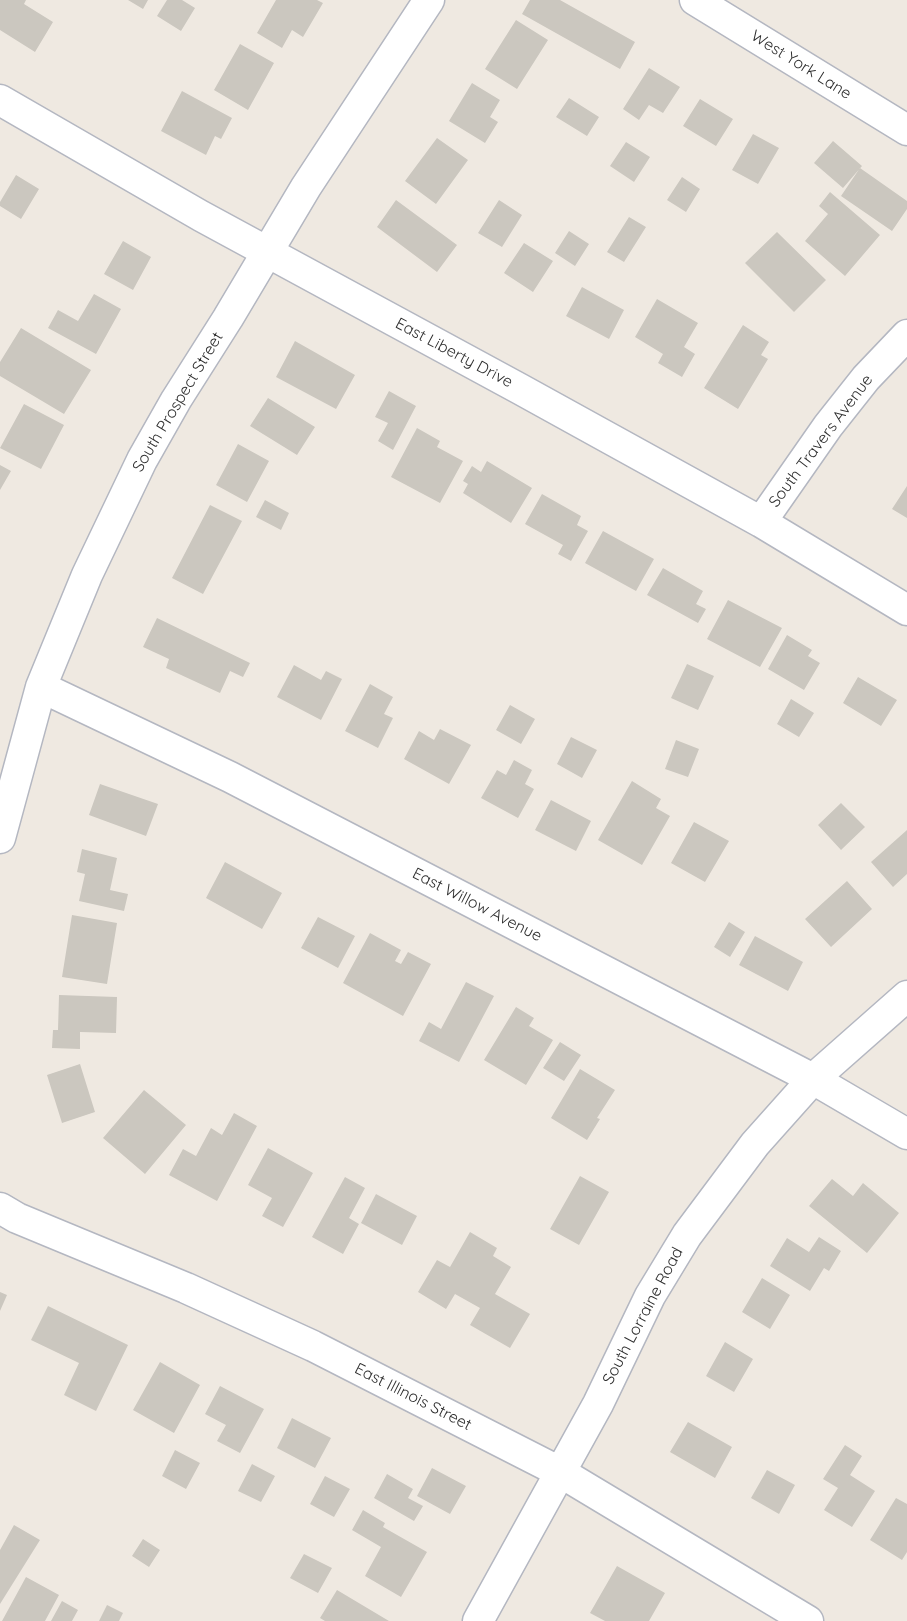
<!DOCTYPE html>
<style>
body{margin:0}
canvas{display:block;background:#efe9e1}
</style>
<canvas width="907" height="1621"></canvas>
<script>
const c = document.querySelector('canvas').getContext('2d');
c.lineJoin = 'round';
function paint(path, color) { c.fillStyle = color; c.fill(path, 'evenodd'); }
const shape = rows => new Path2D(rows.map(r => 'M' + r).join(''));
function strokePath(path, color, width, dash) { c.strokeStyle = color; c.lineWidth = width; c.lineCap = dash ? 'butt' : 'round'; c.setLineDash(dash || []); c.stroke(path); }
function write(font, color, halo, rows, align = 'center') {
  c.font = font + ' Quicksand,sans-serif'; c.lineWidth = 4.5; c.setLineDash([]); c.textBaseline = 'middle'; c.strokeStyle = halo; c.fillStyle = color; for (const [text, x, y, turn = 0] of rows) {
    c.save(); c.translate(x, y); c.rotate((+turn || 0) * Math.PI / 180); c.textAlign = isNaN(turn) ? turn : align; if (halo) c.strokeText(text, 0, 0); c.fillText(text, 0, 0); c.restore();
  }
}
const building = shape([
 [0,0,26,0,24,4,53,22,35,52,0,30],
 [128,0,148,0,143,9],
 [167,0,182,0,195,8,181,31,157,16],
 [276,0,317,0,323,3,303,37,292,30,282,48,257,33],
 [530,0,560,0,635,42,620,69,522,14],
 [516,20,548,40,517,89,485,69],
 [240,44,274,63,248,110,214,90],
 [649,68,680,87,663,113,649,105,639,120,623,109],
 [472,83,500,100,490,117,498,122,485,143,449,121],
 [182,91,232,118,221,139,215,136,206,155,161,131],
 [569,98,599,117,587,136,556,117],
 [700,99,733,119,716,146,683,126],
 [753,134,779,148,758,184,732,170],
 [437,138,468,160,436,204,405,181],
 [833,141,862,166,843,188,814,163],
 [626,142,650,157,634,182,610,166],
 [860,168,907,201,907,209,892,231,841,196],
 [16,175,39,189,21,219,0,206,0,202],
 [682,177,700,189,686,212,667,200],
 [830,192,880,235,845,276,805,241,828,214,819,206],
 [396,200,457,245,437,272,377,227],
 [499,200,522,215,502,247,478,233],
 [629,217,646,227,624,262,607,252],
 [569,231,589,244,575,266,555,253],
 [777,232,826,280,794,312,745,263],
 [123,241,151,257,133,290,104,274],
 [524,243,553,261,533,292,504,273],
 [582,287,624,310,609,339,566,316],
 [94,294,121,309,96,354,48,328,58,310,78,321],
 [657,299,698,323,684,347,695,354,682,377,658,363,663,354,635,337],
 [743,325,769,342,761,355,768,359,738,409,704,388],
 [21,328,91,370,64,414,0,376,0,362],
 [295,341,355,375,336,409,276,377],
 [389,391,416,406,393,450,378,441,388,423,375,417],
 [268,398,315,427,297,455,250,426],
 [24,404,64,425,41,469,0,448],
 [417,428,440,441,437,447,463,461,440,503,391,477],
 [238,444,269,461,247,502,216,485],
 [487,461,532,488,511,523,463,493,468,484,463,481,472,466,481,472],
 [0,465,11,471,0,490],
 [907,486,907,518,892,509],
 [542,494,581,516,577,525,588,531,571,561,558,554,563,545,525,524],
 [265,500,289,513,281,530,256,517],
 [210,505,242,521,203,594,172,578],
 [603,531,654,559,636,591,585,563],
 [663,568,703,591,696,604,706,609,698,623,647,595],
 [728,600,782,628,760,667,707,639],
 [157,618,250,663,243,677,230,671,220,693,166,668,169,659,143,647],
 [787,635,812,650,808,656,820,663,804,690,768,669],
 [687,664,714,676,698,710,671,698],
 [294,665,321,680,326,671,342,679,321,720,277,697],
 [858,677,897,700,881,726,843,703],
 [370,684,393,697,384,714,393,718,378,748,345,731],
 [791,699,814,713,799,737,777,724],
 [510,705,535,719,521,744,496,730],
 [440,729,471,745,449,784,404,759,419,731,434,740],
 [571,737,597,750,582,778,557,764],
 [676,740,699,749,688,777,665,769],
 [514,760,532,770,525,784,534,789,518,818,481,798,497,770,506,775],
 [632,781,661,799,656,808,670,816,642,865,598,840],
 [100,784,158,804,146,836,89,815],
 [551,800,591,821,576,851,535,830],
 [841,803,865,827,841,850,818,825],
 [694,822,729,841,705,882,671,863],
 [907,830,907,874,893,887,871,862],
 [82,849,117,858,110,890,128,894,124,911,79,901,85,874,77,872],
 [225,862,282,893,262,929,206,898],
 [847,881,872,909,831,947,805,919],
 [72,915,117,923,107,984,62,977],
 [318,917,355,936,338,968,301,948],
 [729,922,745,932,730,957,714,947],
 [370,933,401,950,395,961,401,964,408,952,431,964,403,1016,343,983],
 [755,936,803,962,788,991,739,965],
 [466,982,494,996,459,1062,419,1041,429,1022,441,1029],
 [59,995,117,997,116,1033,80,1032,80,1049,52,1048,53,1030,58,1030],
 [516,1007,534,1018,529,1026,553,1040,526,1085,484,1060],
 [560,1042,581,1055,564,1081,543,1068],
 [80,1064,95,1112,62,1123,47,1075],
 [580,1069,615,1090,597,1118,600,1119,587,1140,551,1118],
 [144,1090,186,1125,145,1174,103,1138],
 [234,1113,257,1126,217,1201,169,1175,183,1149,196,1156,211,1128,222,1135],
 [268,1148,313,1173,283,1227,262,1216,272,1198,248,1185],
 [580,1176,609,1192,579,1245,550,1229],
 [345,1177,365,1188,349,1218,359,1224,343,1254,312,1237],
 [832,1179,853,1196,863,1183,899,1213,867,1253,809,1206],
 [376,1194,417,1216,402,1245,361,1223],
 [470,1232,497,1248,493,1256,511,1267,495,1294,530,1314,510,1348,470,1325,480,1308,455,1294,446,1309,418,1292,437,1260,450,1267],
 [819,1237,841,1251,829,1271,824,1268,810,1291,770,1266,787,1238,809,1252],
 [762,1278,790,1295,770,1329,742,1312],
 [0,1292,7,1295,0,1311],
 [48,1306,128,1345,96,1411,64,1395,79,1363,31,1340],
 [725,1342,753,1359,734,1392,706,1376],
 [160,1362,200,1385,174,1433,133,1410],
 [220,1386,264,1409,240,1453,217,1441,226,1425,205,1414],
 [292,1418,331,1438,315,1468,277,1448],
 [688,1422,732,1447,715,1478,670,1452],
 [845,1445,862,1456,850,1475,875,1491,852,1527,824,1510,838,1488,823,1479],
 [175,1450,200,1463,186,1489,162,1476],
 [252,1464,275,1476,261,1502,238,1491],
 [432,1468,466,1486,450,1514,417,1496],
 [767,1470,795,1485,779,1514,751,1498],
 [387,1474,413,1489,408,1498,423,1506,414,1521,374,1498],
 [325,1476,350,1489,334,1517,310,1504],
 [896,1498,907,1504,907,1552,902,1560,870,1540],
 [363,1510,385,1523,383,1527,427,1552,401,1597,365,1576,381,1547,352,1530],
 [14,1525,40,1540,0,1604,0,1550],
 [143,1539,160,1550,149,1567,132,1556],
 [304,1554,332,1568,318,1593,290,1578],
 [617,1566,665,1593,649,1621,605,1621,590,1613],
 [26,1577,59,1595,45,1621,2,1621],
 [337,1590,389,1621,325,1621,320,1618],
 [62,1601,78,1610,72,1621,51,1621],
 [107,1605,123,1613,119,1621,99,1621]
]);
const street = shape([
 [695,0,907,130],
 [0,100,201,216,520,389,761,522,907,610],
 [761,522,828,426,866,378,907,335],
 [41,687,230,777,813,1079,907,1134],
 [0,838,41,687,87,575,142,460,176,400,228,318,306,187,429,0],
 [0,1208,17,1218,186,1288,313,1346,560,1472,808,1621],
 [478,1621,598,1404,650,1296,687,1235,755,1144,813,1079,907,996]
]);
const streetNames = [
 ["West York Lane",801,65,32],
 ["East Liberty Drive",454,353,28],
 ["South Prospect Street",178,402,-59],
 ["South Travers Avenue",821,441,-53],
 ["East Willow Avenue",477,905,27],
 ["South Lorraine Road",643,1316,-62],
 ["East Illinois Street",413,1397,27]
];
paint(building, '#cbc7bf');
strokePath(street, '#b4b7c1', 33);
strokePath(street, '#fff', 30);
write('16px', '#2e2e2e', '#fff', streetNames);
</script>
